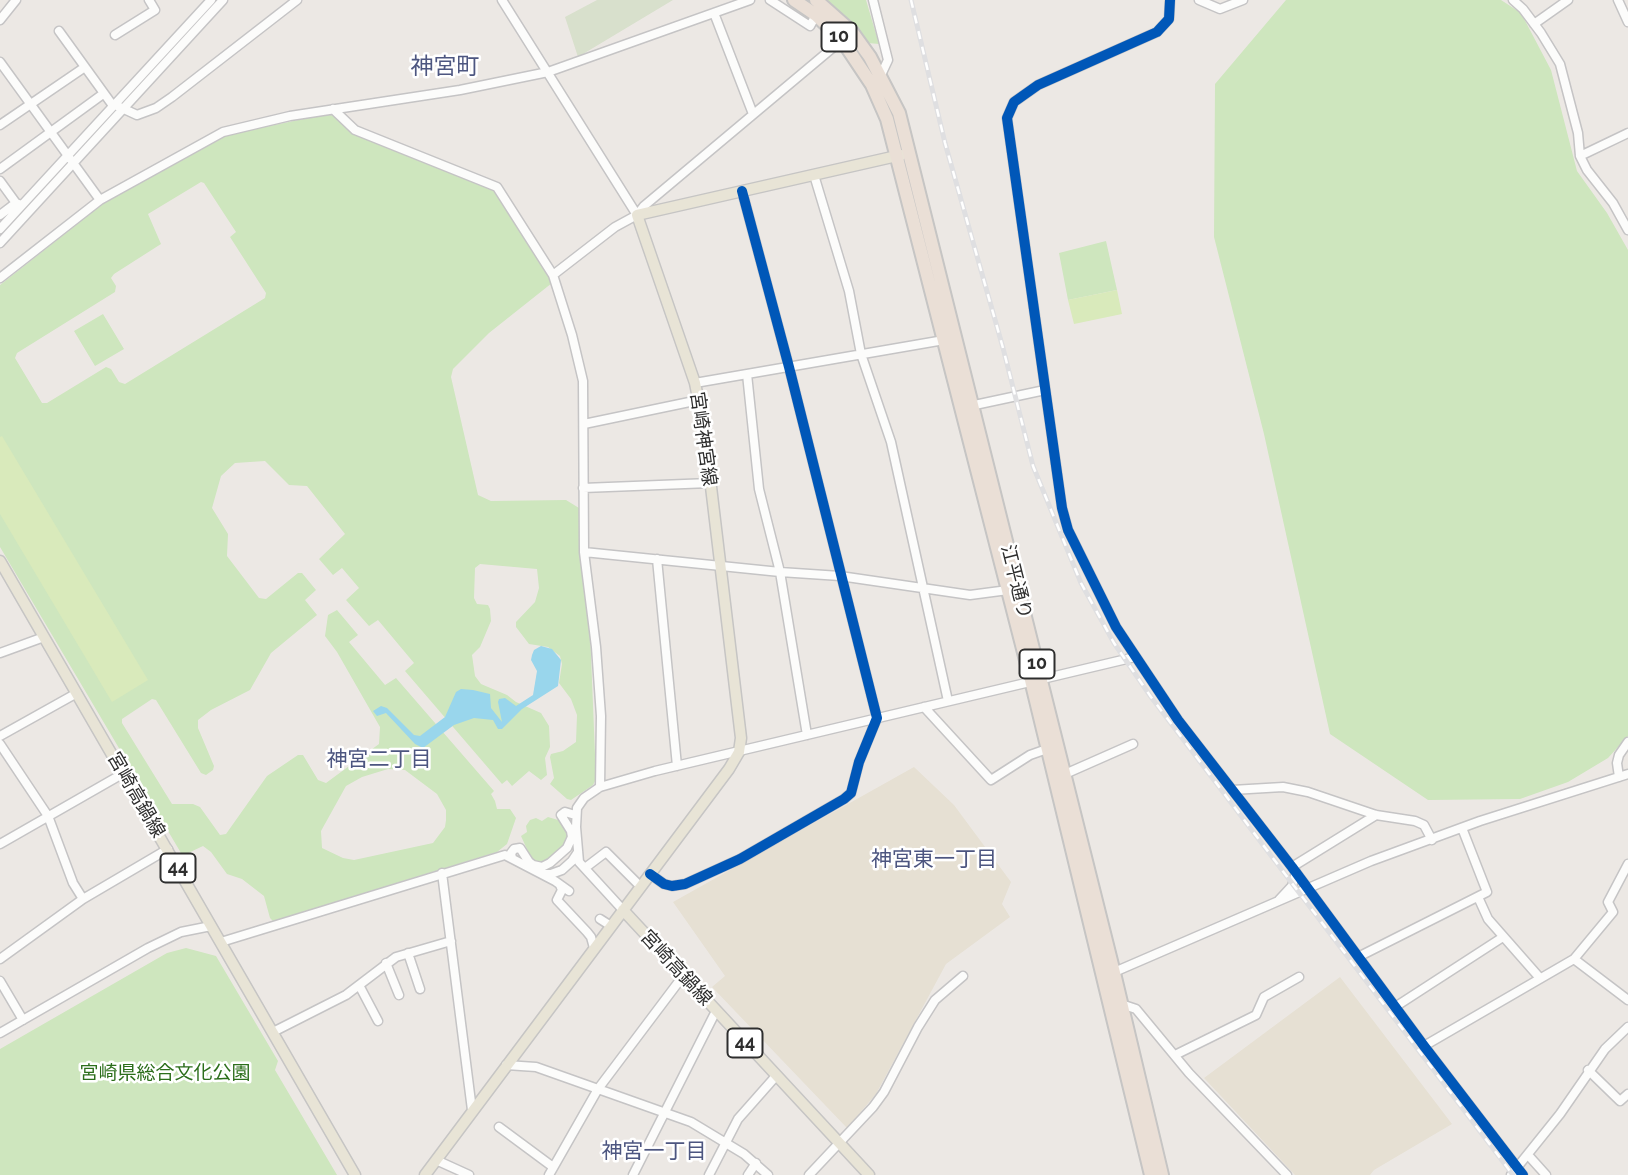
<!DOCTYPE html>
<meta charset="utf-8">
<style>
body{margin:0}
canvas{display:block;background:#ece8e4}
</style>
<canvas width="1628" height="1175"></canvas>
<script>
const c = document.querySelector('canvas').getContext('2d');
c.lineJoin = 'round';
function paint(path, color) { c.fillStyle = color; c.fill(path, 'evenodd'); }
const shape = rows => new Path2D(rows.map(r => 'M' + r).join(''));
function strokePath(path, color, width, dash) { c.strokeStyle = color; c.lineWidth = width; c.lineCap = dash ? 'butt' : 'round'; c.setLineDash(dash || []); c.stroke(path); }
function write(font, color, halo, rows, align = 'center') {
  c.font = font + ' Raleway,"Noto Sans JP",sans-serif'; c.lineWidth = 5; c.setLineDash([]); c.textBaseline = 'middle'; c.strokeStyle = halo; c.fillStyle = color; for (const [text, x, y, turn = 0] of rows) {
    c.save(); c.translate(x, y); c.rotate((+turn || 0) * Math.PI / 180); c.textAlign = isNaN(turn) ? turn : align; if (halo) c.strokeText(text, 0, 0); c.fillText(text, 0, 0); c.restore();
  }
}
const education = shape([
 [914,767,954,805,1011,882,1002,904,1010,917,946,964,876,1094,847,1128,712,987,725,976,673,902],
 [1340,977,1452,1124,1374,1170,1370,1175,1295,1175,1204,1078]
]);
const green = shape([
 [827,0,866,0,879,44,868,43,855,26],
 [1286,0,1501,0,1521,13,1551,70,1577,171,1607,213,1628,250,1628,736,1608,758,1568,782,1520,799,1428,800,1330,734,1264,434,1214,237,1215,84],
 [327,114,334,116,351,133,495,190,552,283,489,333,453,369,451,377,478,495,491,501,566,500,579,508,580,554,590,631,596,779,593,785,571,800,567,799,550,784,554,778,550,757,551,754,563,751,576,742,577,715,571,699,559,683,562,664,560,656,548,647,529,644,516,627,516,622,535,602,539,588,537,569,480,564,475,568,474,598,477,604,488,605,490,609,491,621,480,647,472,655,475,676,481,684,507,695,516,702,541,713,549,726,550,747,545,758,547,775,541,780,529,771,512,786,507,780,502,784,405,671,414,663,378,620,369,626,346,600,359,588,342,568,333,575,319,559,345,534,307,486,289,485,265,461,235,463,221,476,212,508,228,534,227,556,259,598,266,599,298,573,302,573,316,590,305,600,317,615,271,653,250,690,211,710,198,720,198,728,214,766,213,770,206,775,201,773,156,700,152,699,122,719,122,723,172,804,193,804,200,807,220,835,226,834,267,776,298,755,303,755,318,780,326,783,379,744,380,727,337,652,325,636,328,615,337,610,358,635,349,642,385,685,396,678,494,791,491,794,495,801,497,809,510,809,516,818,507,844,497,852,273,921,270,918,264,896,242,879,227,874,211,852,203,846,184,855,181,853,0,547,0,285,104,203,222,136],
 [201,182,204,183,236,232,230,237,266,293,265,298,125,384,119,382,111,369,106,367,47,403,42,403,15,358,17,353,115,292,116,286,111,278,114,274,161,244,148,214],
 [388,769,405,770,437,794,446,810,446,820,445,827,433,843,354,860,343,858,322,848,321,831,346,786,362,777],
 [1106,241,1117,290,1068,300,1059,253],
 [103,314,124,349,95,366,74,331],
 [548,817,558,820,564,825,568,839,554,855,546,861,538,862,531,858,521,836,527,832,526,826,530,820,536,818,542,821],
 [186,948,216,956,278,1061,275,1070,337,1175,0,1175,0,1049,167,953]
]);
const cemetery = shape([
 [597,0,673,0,578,57,565,17]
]);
const pitch = shape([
 [1117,290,1122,314,1074,324,1068,300],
 [2,436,148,680,112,702,0,514,0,437]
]);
const water = shape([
 [541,646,552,649,561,660,558,686,522,709,502,729,498,729,493,720,474,718,454,725,423,748,415,744,386,713,377,716,373,711,381,706,387,708,414,735,420,736,445,717,456,692,461,689,473,690,490,694,491,708,502,722,498,702,499,699,505,698,516,706,533,695,537,671,531,660,532,655,534,650]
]);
const minor = shape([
 [502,0,637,215],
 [770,0,810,26,816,15],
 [873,0,888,60,881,75],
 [1170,0,1169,19,1157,32,1038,85,1014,102,1007,118,1062,508,1068,530,1116,627,1178,720,1292,867,1424,1046,1523,1175],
 [1199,0,1220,9,1243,0],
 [1513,0,1523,9,1541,33,1560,64,1578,133,1580,156,1587,170,1613,203,1628,230],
 [1618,0,1628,22],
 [714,13,753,114],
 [0,20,16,0],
 [1534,24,1568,0],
 [59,31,111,103,137,115,156,108,172,97,297,0],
 [115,35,155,10,149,0],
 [0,62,100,200],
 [333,109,355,130,497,187,553,275,572,335,583,381,584,552,596,647,601,716,600,787],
 [0,125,85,67],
 [1580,156,1628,133],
 [0,169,103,94],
 [814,175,849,291,861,354,891,442,948,701],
 [0,181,16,203,21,205],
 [0,215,16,203],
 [0,229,211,0],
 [0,243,223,0],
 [553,275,615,227,637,215,644,206,842,40],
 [0,278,100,200,223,132,290,116,460,90,548,72,750,0],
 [747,374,759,489,780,572,807,735],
 [695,383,944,340],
 [970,406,1045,390],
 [584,424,699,400],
 [583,488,710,483],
 [584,552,780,572,840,576,970,595,1008,590],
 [657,559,677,766],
 [0,653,44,637],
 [924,707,991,780,1030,755,1047,749],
 [0,736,77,693],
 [0,744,48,816,73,883,83,899],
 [1065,774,1133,744],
 [1619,777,1617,763,1619,755,1628,742],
 [1232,790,1283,787,1308,792,1376,815,1415,821,1424,825,1432,840],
 [0,844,124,773],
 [512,858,511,853,514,849,520,848,529,862,533,865,542,867,550,863,567,848,572,837,571,831,561,815,565,812,575,815],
 [1292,867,1376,815],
 [585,868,606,852,640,886],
 [442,873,472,1110],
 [544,874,551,874,562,870,572,861,578,852],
 [650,874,664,884,672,886,685,884,740,859,844,799,851,793,859,762,877,718,789,367,742,191],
 [560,885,562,890,557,900,587,932,591,937,594,948],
 [1478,897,1488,919,1539,977],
 [1279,900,1292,886,1296,872],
 [623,910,579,862,576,827,577,808,584,798,600,787,655,771,1135,657],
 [600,919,611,926],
 [221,942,505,855,555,881,569,891],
 [408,953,420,989],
 [1358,957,1487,892,1462,828],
 [0,959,83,899,168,849],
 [1574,959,1628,1000],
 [386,963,399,995],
 [1112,973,1371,861,1480,821,1628,774],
 [0,981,23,1020],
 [359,985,378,1021],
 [1121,1004,1136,1009,1189,1073,1287,1175],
 [1395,1007,1503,937],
 [273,1032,346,995,396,957,451,941],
 [0,1033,148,948,181,932,211,926],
 [1424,1046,1574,959,1613,912,1608,902,1628,864],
 [1175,1055,1256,1015,1264,997,1299,977],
 [506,1065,536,1067,691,1122,744,1154,768,1175],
 [1588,1070,1620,1101,1628,1094],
 [499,1127,553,1167],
 [1528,1155,1546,1175],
 [436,1160,469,1175],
 [549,1175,598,1089,683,976],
 [633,1175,716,1011],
 [709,1175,738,1119,776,1076],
 [748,1175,756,1163],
 [809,1175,873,1107,884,1092,918,1027,935,1000,963,976],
 [1511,1175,1560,1114,1605,1049,1628,1027]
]);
const major = shape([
 [0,561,355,1175],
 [623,910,869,1175],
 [425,1175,729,769,739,752,741,738,704,428,695,383,637,215,901,155]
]);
const highway = shape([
 [794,0,816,15,842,40,872,85,887,119,1031,680,1151,1175],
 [816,0,852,32,870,57,899,113,1114,973,1162,1175]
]);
const rail = shape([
 [911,0,945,143,1003,348,1033,466,1081,583,1114,643,1151,697,1513,1175]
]);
const cycleway = shape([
 [1170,0,1169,19,1157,32,1038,85,1014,102,1007,118,1062,508,1068,530,1116,627,1178,720,1292,867,1424,1046,1523,1175],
 [650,874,664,884,672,886,685,884,740,859,844,799,851,793,859,762,877,718,789,367,742,191]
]);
const shields = [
 [839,37,35],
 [1037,664,35],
 [178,868,35],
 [745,1043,35]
];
const shieldNames = [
 ["10",839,37],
 ["10",1037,664],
 ["44",178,868],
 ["44",745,1043]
];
const streetNames = [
 ["宮崎神宮線",703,439,82],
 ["江平通り",1016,582,76],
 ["宮崎高鍋線",136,795,60],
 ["宮崎高鍋線",676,968,47]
];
const parkNames = [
 ["宮崎県総合文化公園",165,1073]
];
const neighbourhoodNames = [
 ["神宮二丁目",379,760],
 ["神宮東一丁目",934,860],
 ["神宮一丁目",654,1152]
];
const quarterNames = [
 ["神宮町",445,67]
];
paint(education, '#e6e0d3');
paint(green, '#cee6be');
paint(cemetery, '#d8e0cc');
paint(pitch, '#d9eabb');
paint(water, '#99d6ec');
strokePath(minor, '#c5c4c5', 11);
strokePath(major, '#c6c5c4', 13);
strokePath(highway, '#c6c5c4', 16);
strokePath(minor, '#fcfcfb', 8);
strokePath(major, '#e8e4d6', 10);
strokePath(highway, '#eadfd6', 12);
strokePath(rail, '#dfdfe1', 5);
strokePath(rail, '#fff', 2.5, [8]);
strokePath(cycleway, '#0057b8', 10);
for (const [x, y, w] of shields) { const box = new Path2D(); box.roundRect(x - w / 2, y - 14.5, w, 29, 5); c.fillStyle = '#fff'; c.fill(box); strokePath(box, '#2e2e2e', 2); }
write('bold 18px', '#2e2e2e', null, shieldNames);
write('19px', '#2e2e2e', '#fff', streetNames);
write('19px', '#2c6e1b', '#fff', parkNames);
write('21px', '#4d5680', '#fff', neighbourhoodNames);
write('23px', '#4d5680', '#fff', quarterNames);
</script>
